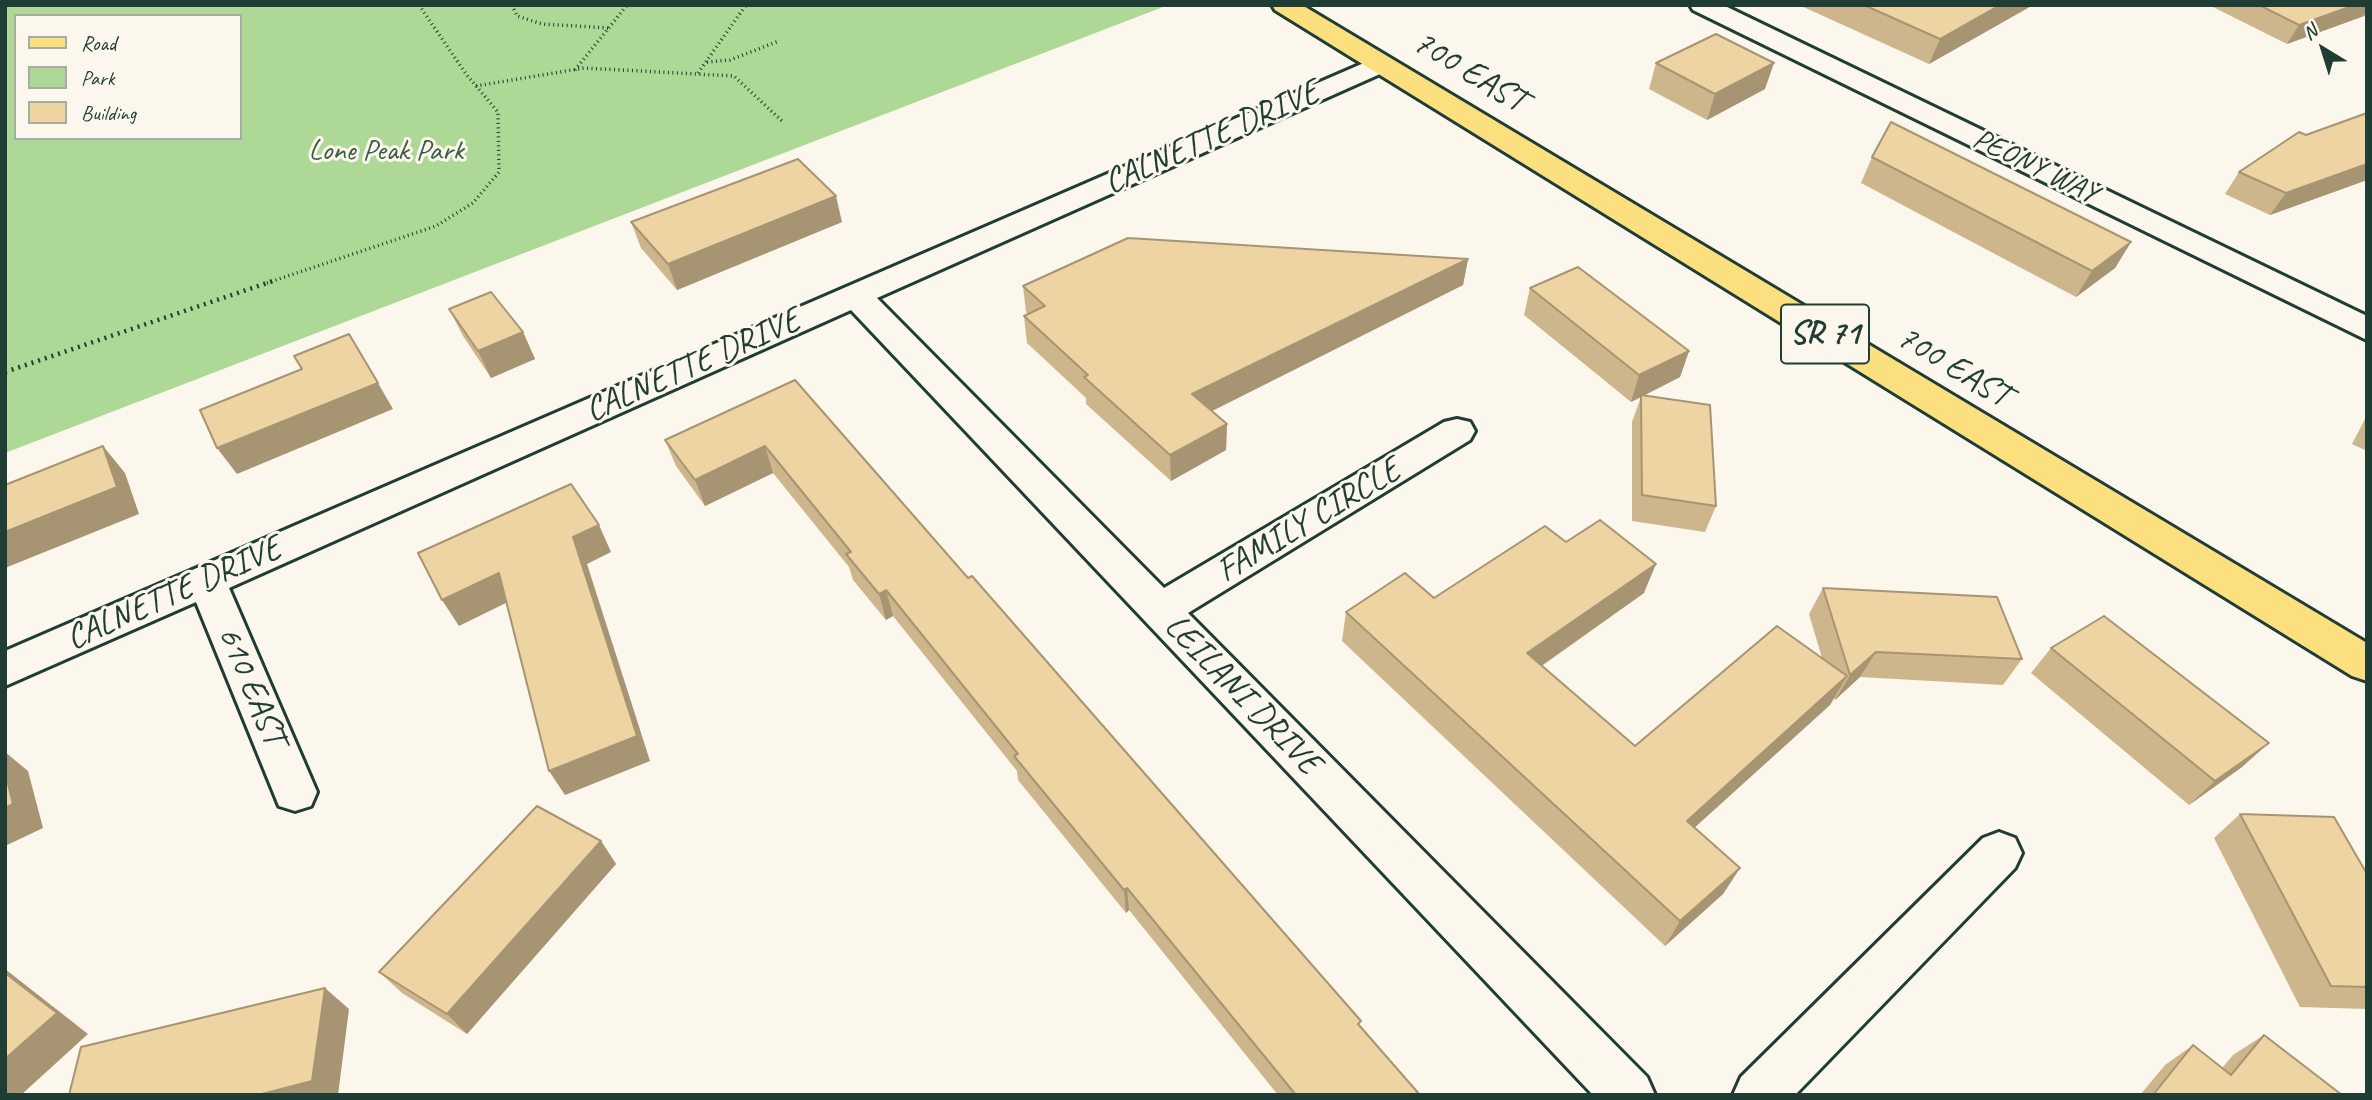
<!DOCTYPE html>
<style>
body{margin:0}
#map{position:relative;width:2372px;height:1100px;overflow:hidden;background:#fbf7ec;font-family:Caveat,sans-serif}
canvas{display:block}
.frame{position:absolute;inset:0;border:7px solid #1f3d34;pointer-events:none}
.legend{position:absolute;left:14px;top:14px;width:228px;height:126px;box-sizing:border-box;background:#fbf7ec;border:2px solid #a3ada2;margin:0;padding:9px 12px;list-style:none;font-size:21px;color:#1f3d34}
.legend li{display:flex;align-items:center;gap:14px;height:35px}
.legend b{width:35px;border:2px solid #a3ada2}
.north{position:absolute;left:2288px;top:14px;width:70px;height:70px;-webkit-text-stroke:5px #fbf7ec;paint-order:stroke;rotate:322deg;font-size:19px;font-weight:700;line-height:28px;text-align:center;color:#1f3d34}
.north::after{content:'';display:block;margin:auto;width:24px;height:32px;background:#1f3d34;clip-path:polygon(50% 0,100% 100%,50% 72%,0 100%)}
</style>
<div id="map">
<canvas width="2372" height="1100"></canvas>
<div class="frame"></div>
<ul class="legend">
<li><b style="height:9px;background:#fce080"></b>Road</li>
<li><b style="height:19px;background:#aed895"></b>Park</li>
<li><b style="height:19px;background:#efd4a3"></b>Building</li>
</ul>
<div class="north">N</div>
</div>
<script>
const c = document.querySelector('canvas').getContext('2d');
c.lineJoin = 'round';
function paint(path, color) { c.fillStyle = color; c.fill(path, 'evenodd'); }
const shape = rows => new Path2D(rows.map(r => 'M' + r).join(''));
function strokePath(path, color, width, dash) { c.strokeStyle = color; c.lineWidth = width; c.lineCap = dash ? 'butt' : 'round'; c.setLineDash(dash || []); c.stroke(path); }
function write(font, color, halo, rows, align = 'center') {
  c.font = font + ' Caveat,sans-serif'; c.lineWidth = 6; c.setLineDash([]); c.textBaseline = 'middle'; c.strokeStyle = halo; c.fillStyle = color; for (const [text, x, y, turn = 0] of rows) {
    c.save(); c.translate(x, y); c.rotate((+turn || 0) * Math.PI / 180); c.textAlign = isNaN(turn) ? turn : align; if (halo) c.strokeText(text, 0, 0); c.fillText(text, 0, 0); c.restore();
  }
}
const green = shape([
 [5,5,1168,5,5,453],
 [16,16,240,16,240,138,16,138]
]);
const pathFar1 = shape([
 [512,5,517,16,542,24,609,28],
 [707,62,730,60,779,41],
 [575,70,627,5],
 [698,73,746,5],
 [476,86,584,68,734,76,782,121],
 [267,283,436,226,473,203,499,172,498,112,466,74,419,5]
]);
const path = shape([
 [5,372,273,281]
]);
const street = shape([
 [1690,5,1723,5,2367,316,2367,340,1693,10,1690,5],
 [1380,56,1389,58,1393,64,1389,70,877,298,1164,588,1444,422,1457,419,1470,422,1475,431,1470,440,1188,613,1647,1077,1655,1095,1593,1095,851,310,229,588,317,792,311,806,295,811,279,806,196,602,5,686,5,651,1380,56],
 [1999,832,2015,838,2022,853,2015,868,1795,1095,1733,1095,1741,1077,1983,838,1999,832]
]);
const primary = shape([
 [1272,5,1302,5,2367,643,2367,681,2352,676,1275,10,1272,5]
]);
const wall = shape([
 [1799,5,2033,5,1929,64],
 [2209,5,2367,5,2367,12,2364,16,2287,44],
 [1656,63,1765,89,1707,120,1649,89],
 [2367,113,2367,180,2270,215,2225,194,2239,172],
 [1872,157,2131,242,2115,268,2076,297,1861,183],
 [631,222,842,222,677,290,641,248],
 [1468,259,1463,285,1212,411,1227,424,1226,450,1171,481,1086,404,1086,398,1027,343,1024,316,1028,314,1026,312,1023,286],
 [1530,288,1689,351,1680,377,1643,396,1716,506,1705,532,1632,521,1632,422,1641,397,1631,402,1524,315],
 [449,309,523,332,535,359,491,378,463,336],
 [795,380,1360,1026,1420,1095,1278,1095,1129,910,1126,913,1018,780,1017,771,893,616,886,620,853,580,849,567,773,473,705,506,676,466,665,440],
 [2367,415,2367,451,2352,444],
 [1566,542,1644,593,1542,666,1635,746,1822,658,1809,614,1823,588,2022,659,2003,685,1860,677,1835,700,1834,698,1830,705,1694,828,1740,868,1723,894,1665,946,1342,641,1346,612,1434,598],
 [2051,648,2242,767,2189,805,2031,673],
 [2240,814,2367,874,2367,1009,2300,1007,2214,838],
 [601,841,616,864,467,1034,402,993,379,972],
 [2264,1035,2342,1095,2140,1095,2165,1065,2193,1045,2222,1068,2233,1055]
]);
const shadedWall = shape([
 [2000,5,2033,5,1929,64,1940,39],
 [2355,5,2367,5,2367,12,2364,16,2287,44,2299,25],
 [1774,63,1765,89,1707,120,1715,94],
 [2367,164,2367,180,2270,215,2286,193],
 [836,196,842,222,677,290,668,264],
 [2131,242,2115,268,2076,297,2092,271],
 [1468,259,1463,285,1192,421,1192,394],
 [523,332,535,359,491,378,478,351],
 [1689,351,1680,377,1631,402,1639,375],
 [378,383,393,409,237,474,217,448],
 [1227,424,1226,450,1171,481,1170,455],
 [103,446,125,473,139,514,5,568,5,532],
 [765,446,773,473,705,506,695,480],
 [599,525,611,552,587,564,650,761,565,795,549,771,573,537],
 [1656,564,1644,593,1518,682,1527,653],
 [499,573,514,599,459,626,442,600],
 [886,590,893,616,886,620,879,594],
 [1876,652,1860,677,1835,700,1850,675],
 [1847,676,1830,705,1672,848,1687,821],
 [2269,743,2242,767,2189,805,2215,781],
 [5,752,28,771,43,828,5,846],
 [601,841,616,864,467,1034,447,1014],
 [1740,868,1723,894,1665,946,1680,921],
 [1127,888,1129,910,1126,913,1124,890],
 [5,969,88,1034,21,1095,5,1095],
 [325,988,349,1009,338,1095,258,1095]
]);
const building = shape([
 [1864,5,2000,5,1940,39,1864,5],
 [2259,5,2355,5,2299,25,2259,5],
 [1716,34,1774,63,1715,94,1656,63,1716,34],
 [2367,113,2367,164,2286,193,2239,172,2299,132,2306,135,2367,113],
 [1891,122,2131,242,2092,271,1872,157,1891,122],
 [798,159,836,196,668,264,631,222,798,159],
 [1128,238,1468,259,1192,394,1227,424,1170,455,1084,377,1088,375,1024,316,1045,306,1023,286,1128,238],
 [1578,267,1689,351,1639,375,1530,288,1578,267],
 [491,292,523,332,478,351,449,309,491,292],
 [349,334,378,383,217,448,200,410,302,369,294,356,349,334],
 [795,380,968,578,972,576,1361,1021,1358,1024,1420,1095,1296,1095,1127,888,1124,890,1014,756,1018,754,886,590,879,594,846,554,851,552,765,446,695,480,665,440,795,380],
 [1641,395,1710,405,1716,506,1642,495,1641,395],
 [103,446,117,487,5,532,5,485,103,446],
 [571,484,599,525,573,537,637,736,549,771,499,573,442,600,418,553,571,484],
 [1600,520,1656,564,1527,653,1635,746,1777,626,1847,676,1687,821,1740,868,1680,921,1346,612,1405,573,1434,598,1545,526,1566,542,1600,520],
 [1823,588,1997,597,2022,659,1876,652,1850,675,1823,588],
 [2104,616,2269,743,2215,781,2051,648,2104,616],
 [5,772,13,804,5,808,5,772],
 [537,806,601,841,447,1014,379,972,537,806],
 [2240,814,2334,817,2367,874,2367,987,2331,986,2240,814],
 [5,973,57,1013,5,1059,5,973],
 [325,988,312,1081,258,1095,69,1095,81,1047,325,988],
 [2264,1035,2342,1095,2153,1095,2193,1045,2231,1075,2264,1035]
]);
const farParknames = [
 ["Lone Peak Park",386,151]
];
const farStreetnames = [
 ["PEONY WAY",2035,167,26]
];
const shields = [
 [1825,334,88]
];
const shieldNames = [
 ["SR 71",1825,334]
];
const streetNames = [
 ["700 EAST",1469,72,31],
 ["CALNETTE DRIVE",1212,138,-24],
 ["CALNETTE DRIVE",693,366,-24],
 ["700 EAST",1953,367,31],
 ["FAMILY CIRCLE",1309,521,-31],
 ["CALNETTE DRIVE",174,594,-24],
 ["610 EAST",251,686,67],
 ["LEILANI DRIVE",1242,695,46]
];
paint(green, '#aed895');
strokePath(street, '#1f3d34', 6);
strokePath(primary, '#1f3d34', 6);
strokePath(pathFar1, '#1f3d34', 3.5, [1, 3.5]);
strokePath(path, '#1f3d34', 4.5, [2, 5]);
paint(street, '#fbf7ec');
paint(primary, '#fce080');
paint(wall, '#ceb68c');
paint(shadedWall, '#a79472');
paint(building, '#efd4a3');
strokePath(building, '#a79472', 2);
write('30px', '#3c5c47', '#fbf7ec', farParknames);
write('30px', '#1f3d34', '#fbf7ec', farStreetnames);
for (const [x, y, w] of shields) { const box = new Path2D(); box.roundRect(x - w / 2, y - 29.5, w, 59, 5); c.fillStyle = '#fbf7ec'; c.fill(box); strokePath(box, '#1f3d34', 2); }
write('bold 33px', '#1f3d34', null, shieldNames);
write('35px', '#1f3d34', '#fbf7ec', streetNames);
</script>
